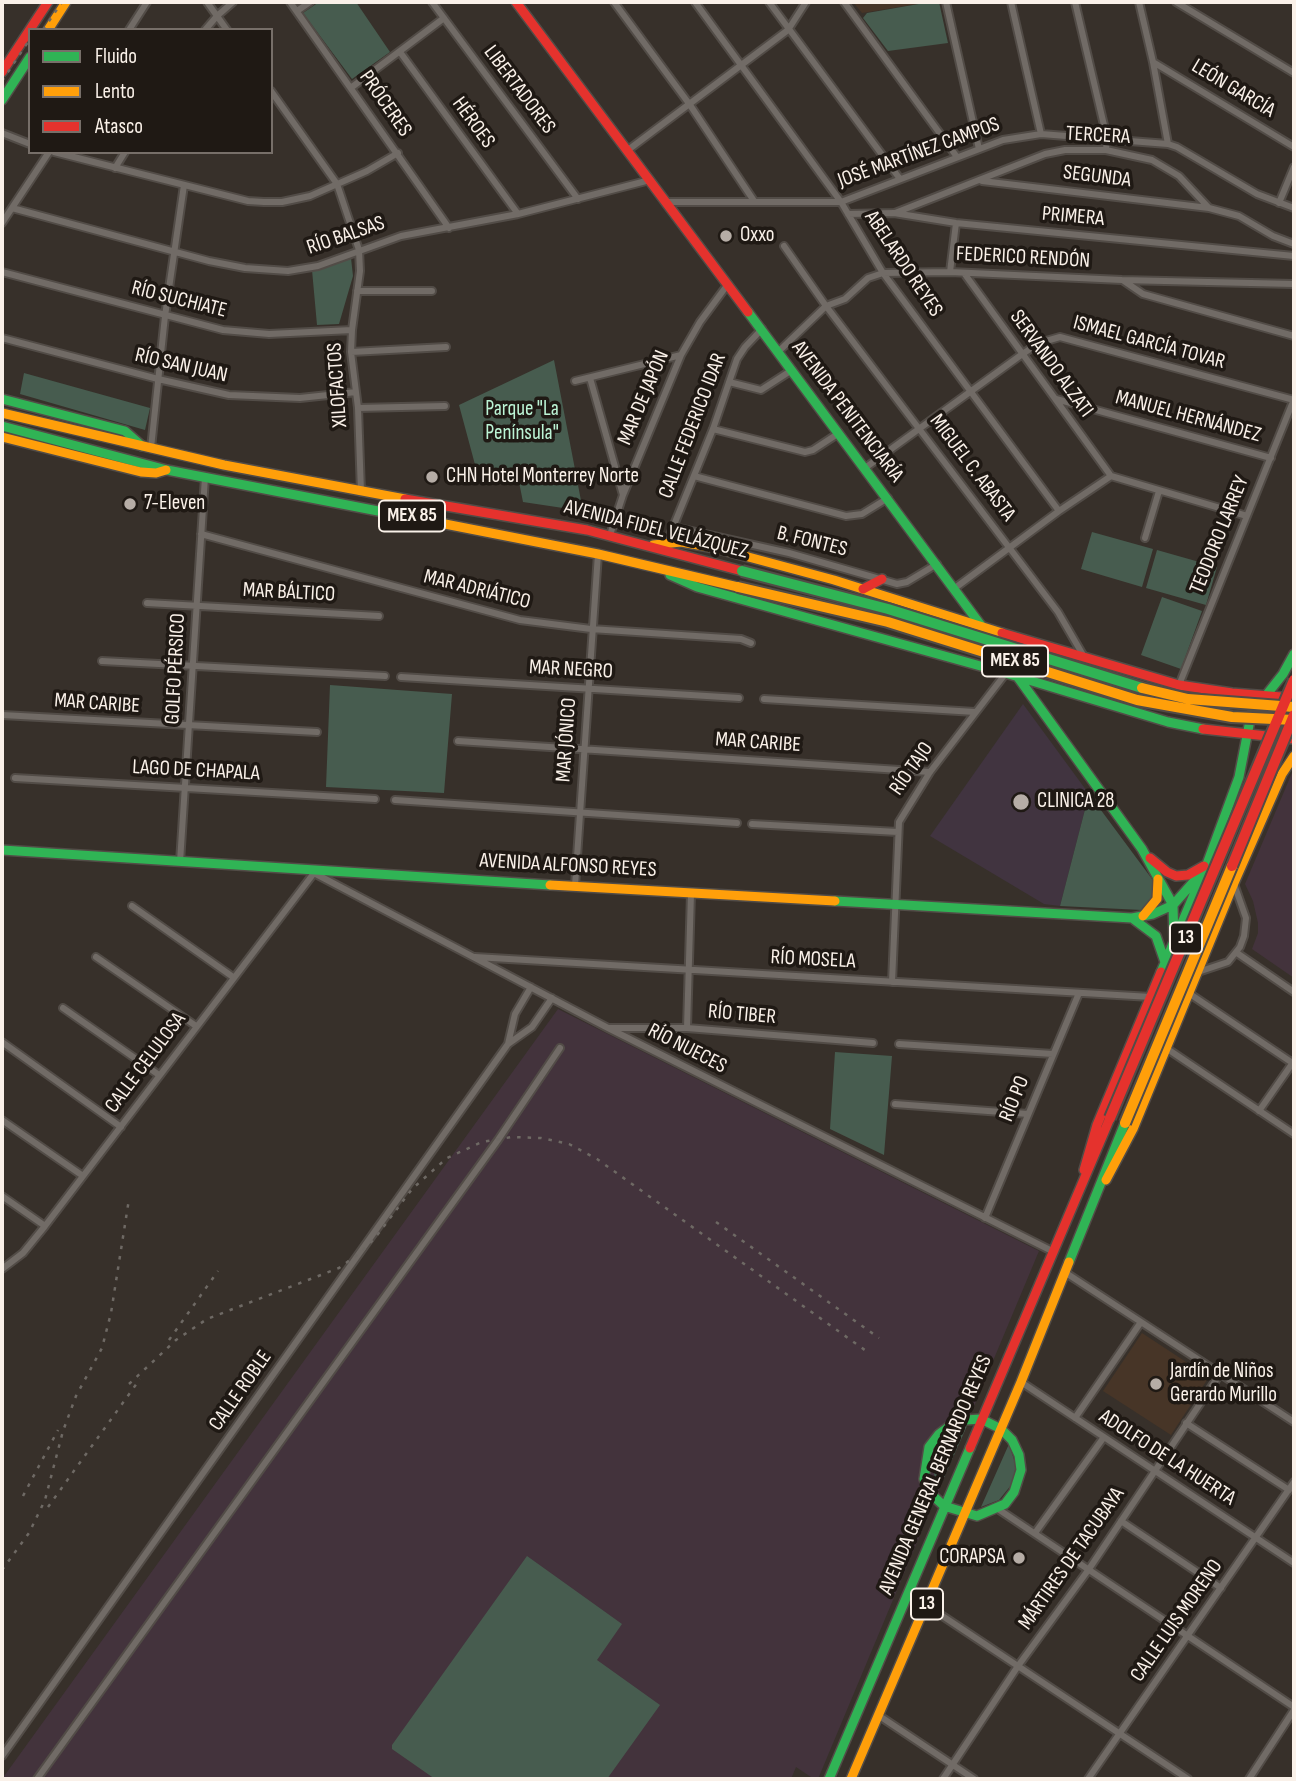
<!DOCTYPE html>
<meta charset="utf-8">
<style>
body{margin:0}
#map{position:relative;width:1296px;height:1781px;overflow:hidden;background:#37302a;font-family:"Sofia Sans Condensed",sans-serif}
canvas{display:block}
.frame{position:absolute;inset:0;border:4px solid #faf1e9;pointer-events:none}
.legend{position:absolute;left:28px;top:28px;width:245px;height:126px;box-sizing:border-box;background:#1f1914;border:2px solid #776f69;margin:0;padding:9px 12px;list-style:none;font-size:21px;color:#faf1e9}
.legend li{display:flex;align-items:center;gap:14px;height:35px}
.legend b{width:35px;border:2px solid #776f69}
</style>
<div id="map">
<canvas width="1296" height="1781"></canvas>
<div class="frame"></div>
<ul class="legend">
<li><b style="height:9px;background:#30b455"></b>Fluido</li>
<li><b style="height:9px;background:#ff9f0a"></b>Lento</li>
<li><b style="height:9px;background:#e5322d"></b>Atasco</li>
</ul>
</div>
<script>
const c = document.querySelector('canvas').getContext('2d');
c.lineJoin = 'round';
function paint(path, color) { c.fillStyle = color; c.fill(path, 'evenodd'); }
const shape = rows => new Path2D(rows.map(r => 'M' + r).join(''));
function strokePath(path, color, width, dash) { c.strokeStyle = color; c.lineWidth = width; c.lineCap = dash ? 'butt' : 'round'; c.setLineDash(dash || []); c.stroke(path); }
function write(font, color, halo, rows, align = 'center') {
  c.font = font + ' "Sofia Sans Condensed",sans-serif'; c.lineWidth = 7; c.setLineDash([]); c.textBaseline = 'middle'; c.strokeStyle = halo; c.fillStyle = color; for (const [text, x, y, turn = 0] of rows) {
    c.save(); c.translate(x, y); c.rotate((+turn || 0) * Math.PI / 180); c.textAlign = isNaN(turn) ? turn : align; if (halo) c.strokeText(text, 0, 0); c.fillText(text, 0, 0); c.restore();
  }
}
const built = shape([
 [853,2,930,2,862,13],
 [1142,1333,1209,1377,1171,1435,1103,1391]
]);
const industrial = shape([
 [1294,768,1294,978,1252,949,1258,933,1258,923,1253,901,1245,884],
 [558,1009,1039,1251,818,1779,814,1779,796,1767,791,1779,2,1779]
]);
const medical = shape([
 [1023,704,1089,794,1060,906,1044,904,930,836]
]);
const green = shape([
 [319,2,356,2,390,52,352,79,303,13],
 [930,2,939,2,948,43,888,51,863,18,867,13],
 [351,258,353,276,339,324,317,325,312,270],
 [554,360,583,511,523,502,516,467,477,472,459,405],
 [24,373,150,408,145,430,20,394],
 [1092,532,1153,549,1142,587,1081,569],
 [1157,550,1217,567,1206,605,1146,588],
 [1162,597,1202,611,1181,669,1141,655],
 [330,685,452,694,444,793,326,787],
 [1089,794,1152,879,1155,892,1150,905,1142,910,1060,906],
 [835,1052,892,1056,884,1155,830,1129],
 [967,1426,939,1489,933,1471,935,1451,946,1436],
 [1009,1444,1016,1466,1012,1484,999,1500,981,1507],
 [527,1556,622,1624,597,1660,660,1705,607,1779,435,1779,392,1749,392,1745]
]);
const street = shape([
 [207,2,227,30],
 [290,2,449,228],
 [432,2,578,199],
 [614,2,690,105,754,201],
 [695,2,841,202,883,273,1059,511],
 [769,2,900,179],
 [844,2,957,157],
 [946,2,979,149],
 [1011,2,1041,134],
 [1075,2,1107,138,1106,150],
 [1139,2,1153,62,1168,144],
 [1176,2,1294,73],
 [297,11,310,2],
 [129,30,147,2],
 [205,30,217,16,233,2],
 [400,52,518,214],
 [1153,62,1294,147],
 [352,87,444,18],
 [271,91,337,184,359,250,360,271,352,330,351,352,358,408,361,492],
 [2,133,30,144],
 [628,150,788,30,806,2],
 [54,152,248,201,264,202,282,202,310,196,367,171,398,153],
 [115,168,125,152],
 [982,181,1209,208,1239,216,1273,236,1294,244],
 [666,202,841,202,1003,140,1041,134,1168,144,1177,147,1257,194,1294,208],
 [1279,203,1294,167],
 [12,208,209,261,245,268,288,271,318,266,401,236,518,214,650,180],
 [895,213,1045,154,1065,150,1106,150,1152,160,1179,176,1209,208],
 [848,214,894,213,956,223,1294,256],
 [2,223,49,152],
 [784,246,826,306,1058,612,1083,655],
 [2,272,223,330,269,334,352,330],
 [950,272,956,223],
 [964,273,1111,476],
 [1124,281,1143,294,1294,336],
 [357,291,432,291],
 [2,338,158,379,229,395,300,398,356,392],
 [351,352,446,347],
 [778,352,826,306,845,299,868,278,883,273,950,272,1122,280,1294,284],
 [590,378,623,495],
 [575,381,681,355],
 [729,382,761,390,792,370],
 [1056,399,1271,458],
 [358,408,445,406],
 [713,429,805,452,813,450,839,433],
 [151,448,165,316,184,185],
 [865,468,1021,355,1039,343,1060,337,1294,400],
 [694,476,846,516,862,514,888,498],
 [1111,476,1247,516],
 [673,527,789,553,897,584,907,582,937,564],
 [201,534,520,620,591,629,741,639,751,643],
 [610,535,623,495,681,355,700,322,728,284],
 [1145,538,1159,491],
 [667,542,713,429,737,359,745,347,762,329],
 [955,588,1059,511,1111,476],
 [147,603,379,616],
 [102,661,385,676],
 [401,677,739,698],
 [1179,685,1294,399],
 [764,699,975,712],
 [2,715,317,732],
 [458,741,930,772],
 [15,778,375,799],
 [395,800,737,823],
 [752,824,898,832],
 [180,862,205,477],
 [312,872,608,1028,1052,1251],
 [575,886,598,554],
 [132,906,233,977],
 [1237,953,1294,992],
 [96,957,196,1026],
 [475,957,1151,997],
 [1198,972,1228,962,1240,947,1244,936,1246,918,1234,884],
 [892,982,899,822,930,772,1006,673],
 [1190,994,1294,1064],
 [63,1008,159,1075],
 [609,1028,687,1028,873,1043],
 [687,1028,691,893],
 [2,1042,121,1127],
 [508,1044,515,1014,531,987],
 [899,1044,1053,1054],
 [1166,1048,1294,1134],
 [895,1104,1028,1114],
 [1259,1111,1294,1061],
 [2,1120,83,1176],
 [2,1196,45,1226],
 [985,1218,1079,993],
 [2,1269,23,1253,45,1226,314,873],
 [1066,1273,1294,1422],
 [1021,1382,1294,1563],
 [1075,1418,1141,1322],
 [1186,1423,1289,1490],
 [998,1509,1294,1707],
 [1121,1521,1221,1588],
 [1035,1533,1104,1437],
 [926,1605,1188,1779],
 [878,1715,974,1779],
 [2,1756,508,1044,532,1027,552,998],
 [37,1779,498,1140,560,1048],
 [943,1779,1018,1666,1089,1569,1220,1374],
 [1088,1779,1294,1482],
 [1249,1779,1294,1710]
]);
const fast = shape([
 [2,100,30,57],
 [748,312,994,643],
 [2,399,125,431,142,446],
 [2,426,167,470,445,524],
 [670,575,697,587,1002,672,1168,722,1203,729],
 [1004,658,1142,849,1173,905,1174,941],
 [1264,698,1283,674,1294,654],
 [2,850,550,885],
 [835,901,1132,918,1153,914,1173,905,1204,870],
 [1132,918,1156,936,1165,962],
 [1161,972,1207,864,1239,777,1251,715],
 [1069,1262,1125,1123],
 [981,1419,1001,1429,1012,1440,1019,1455,1021,1470,1014,1492,1005,1504,977,1516,944,1506,929,1492,924,1479,929,1447,939,1434,951,1425,965,1420,981,1419],
 [829,1779,970,1448]
]);
const slow = shape([
 [48,30,66,2],
 [2,413,224,465,405,499],
 [2,437,141,472,156,473,166,470],
 [445,524,598,554,738,587],
 [653,545,681,542,715,548,834,580,1002,633],
 [550,885,835,901],
 [1143,916,1157,899,1158,879],
 [1106,1180,1133,1129,1234,883,1282,774,1294,756],
 [851,1779,1021,1382,1069,1262]
]);
const jam = shape([
 [516,2,748,312],
 [2,72,48,2],
 [405,499,587,530,742,571],
 [863,589,882,579],
 [1002,633,1179,685,1232,693,1294,698],
 [1203,729,1294,739],
 [1150,858,1167,872,1176,876,1188,875,1204,866],
 [1084,1170,1097,1125,1161,972],
 [970,1448,1110,1118]
]);
const rail = shape([
 [43,30,62,2],
 [2,81,30,39],
 [716,1222,879,1338],
 [169,1340,218,1271],
 [129,1384,176,1340,207,1319,339,1268,361,1252,375,1238,412,1189,447,1158,482,1142,512,1137,541,1138,569,1144,597,1159,869,1353],
 [23,1496,58,1430],
 [48,1507,140,1379],
 [2,1570,29,1533,45,1500,63,1431,76,1396,102,1348,111,1313,129,1199]
]);
const fastBridge = shape([
 [742,571,888,609,1142,688]
]);
const slowBridge = shape([
 [738,587,888,622,1137,700,1232,717,1294,720],
 [1142,688,1188,699,1294,707],
 [1125,1123,1232,866]
]);
const jamBridge = shape([
 [1232,866,1294,715],
 [1110,1118,1294,680]
]);
const markers = [
 [726,236,7,"#b6ada6"],
 [432,477,7,"#b6ada6"],
 [130,504,7,"#b6ada6"],
 [1021,802,9,"#b6ada6"],
 [1156,1384,7,"#b6ada6"],
 [1019,1558,7,"#b6ada6"]
];
const shields = [
 [412,516,66],
 [1015,661,66],
 [1186,938,32],
 [927,1604,32]
];
const shieldNames = [
 ["MEX 85",412,516],
 ["MEX 85",1015,661],
 ["13",1186,938],
 ["13",927,1604]
];
const streetNames = [
 ["LEÓN GARCÍA",1233,89,31],
 ["LIBERTADORES",519,90,53],
 ["PRÓCERES",385,104,55],
 ["HÉROES",473,123,54],
 ["TERCERA",1098,136,3],
 ["JOSÉ MARTÍNEZ CAMPOS",919,153,-20],
 ["SEGUNDA",1097,177,7],
 ["PRIMERA",1073,217,5],
 ["RÍO BALSAS",346,236,-19],
 ["FEDERICO RENDÓN",1023,258,3],
 ["ABELARDO REYES",903,264,56],
 ["RÍO SUCHIATE",179,300,14],
 ["ISMAEL GARCÍA TOVAR",1149,343,15],
 ["SERVANDO ALZATI",1051,364,54],
 ["RÍO SAN JUAN",181,366,13],
 ["XILOFACTOS",338,385,-94],
 ["MAR DE JAPÓN",644,398,-67],
 ["AVENIDA PENITENCIARÍA",847,412,53],
 ["MANUEL HERNÁNDEZ",1188,417,15],
 ["CALLE FEDERICO IDAR",693,426,-69],
 ["MIGUEL C. ABASTA",972,468,53],
 ["AVENIDA FIDEL VELÁZQUEZ",656,530,14],
 ["TEODORO LARREY",1220,535,-68],
 ["B. FONTES",812,542,14],
 ["MAR ADRIÁTICO",477,590,14],
 ["MAR BÁLTICO",289,593,3],
 ["GOLFO PÉRSICO",176,669,-87],
 ["MAR NEGRO",571,670,3],
 ["MAR CARIBE",97,704,4],
 ["MAR JÓNICO",567,740,-86],
 ["MAR CARIBE",758,743,4],
 ["RÍO TAJO",912,769,-55],
 ["LAGO DE CHAPALA",196,771,3],
 ["AVENIDA ALFONSO REYES",568,866,3],
 ["RÍO MOSELA",813,960,3],
 ["RÍO TIBER",742,1015,5],
 ["RÍO NUECES",687,1049,27],
 ["CALLE CELULOSA",146,1063,-53],
 ["RÍO PO",1015,1099,-68],
 ["CALLE ROBLE",241,1391,-55],
 ["ADOLFO DE LA HUERTA",1167,1458,33],
 ["AVENIDA GENERAL BERNARDO REYES",936,1475,-67],
 ["MÁRTIRES DE TACUBAYA",1072,1559,-55],
 ["CALLE LUIS MORENO",1177,1621,-55]
];
const poiNames = [
 ["Oxxo",740,236],
 ["CHN Hotel Monterrey Norte",446,477],
 ["7-Eleven",144,504],
 ["CLINICA 28",1037,802],
 ["Jardín de Niños",1170,1372],
 ["Gerardo Murillo",1170,1396],
 ["CORAPSA",1005,1558,"right"]
];
const parkNames = [
 ["Parque \"La",522,410],
 ["Península\"",522,434]
];
paint(built, '#473527');
paint(industrial, '#43333c');
paint(medical, '#413440');
paint(green, '#475c4f');
strokePath(street, '#524c47', 10);
strokePath(fast, '#524c47', 12);
strokePath(slow, '#524c47', 12);
strokePath(jam, '#524c47', 12);
strokePath(street, '#716b66', 6);
strokePath(fast, '#30b455', 9);
strokePath(slow, '#ff9f0a', 9);
strokePath(jam, '#e5322d', 9);
strokePath(rail, '#6e6964', 2.5, [3.5, 7]);
strokePath(fastBridge, '#524c47', 14, []);
strokePath(slowBridge, '#524c47', 14, []);
strokePath(jamBridge, '#524c47', 14, []);
strokePath(fastBridge, '#30b455', 10);
strokePath(slowBridge, '#ff9f0a', 10);
strokePath(jamBridge, '#e5322d', 10);
for (const [x, y, r, color] of markers) { const dot = new Path2D(); dot.arc(x, y, r, 0, 2 * Math.PI); c.fillStyle = color; c.fill(dot); strokePath(dot, '#1f1914', 2.5); }
for (const [x, y, w] of shields) { const box = new Path2D(); box.roundRect(x - w / 2, y - 15.5, w, 31, 5); c.fillStyle = '#1f1914'; c.fill(box); strokePath(box, '#faf1e9', 2); }
write('bold 19px', '#faf1e9', null, shieldNames);
write('21px', '#faf1e9', '#1f1914', streetNames);
write('21px', '#faf1e9', '#1f1914', poiNames, 'left');
write('21px', '#bcf4d5', '#1f1914', parkNames);
</script>
